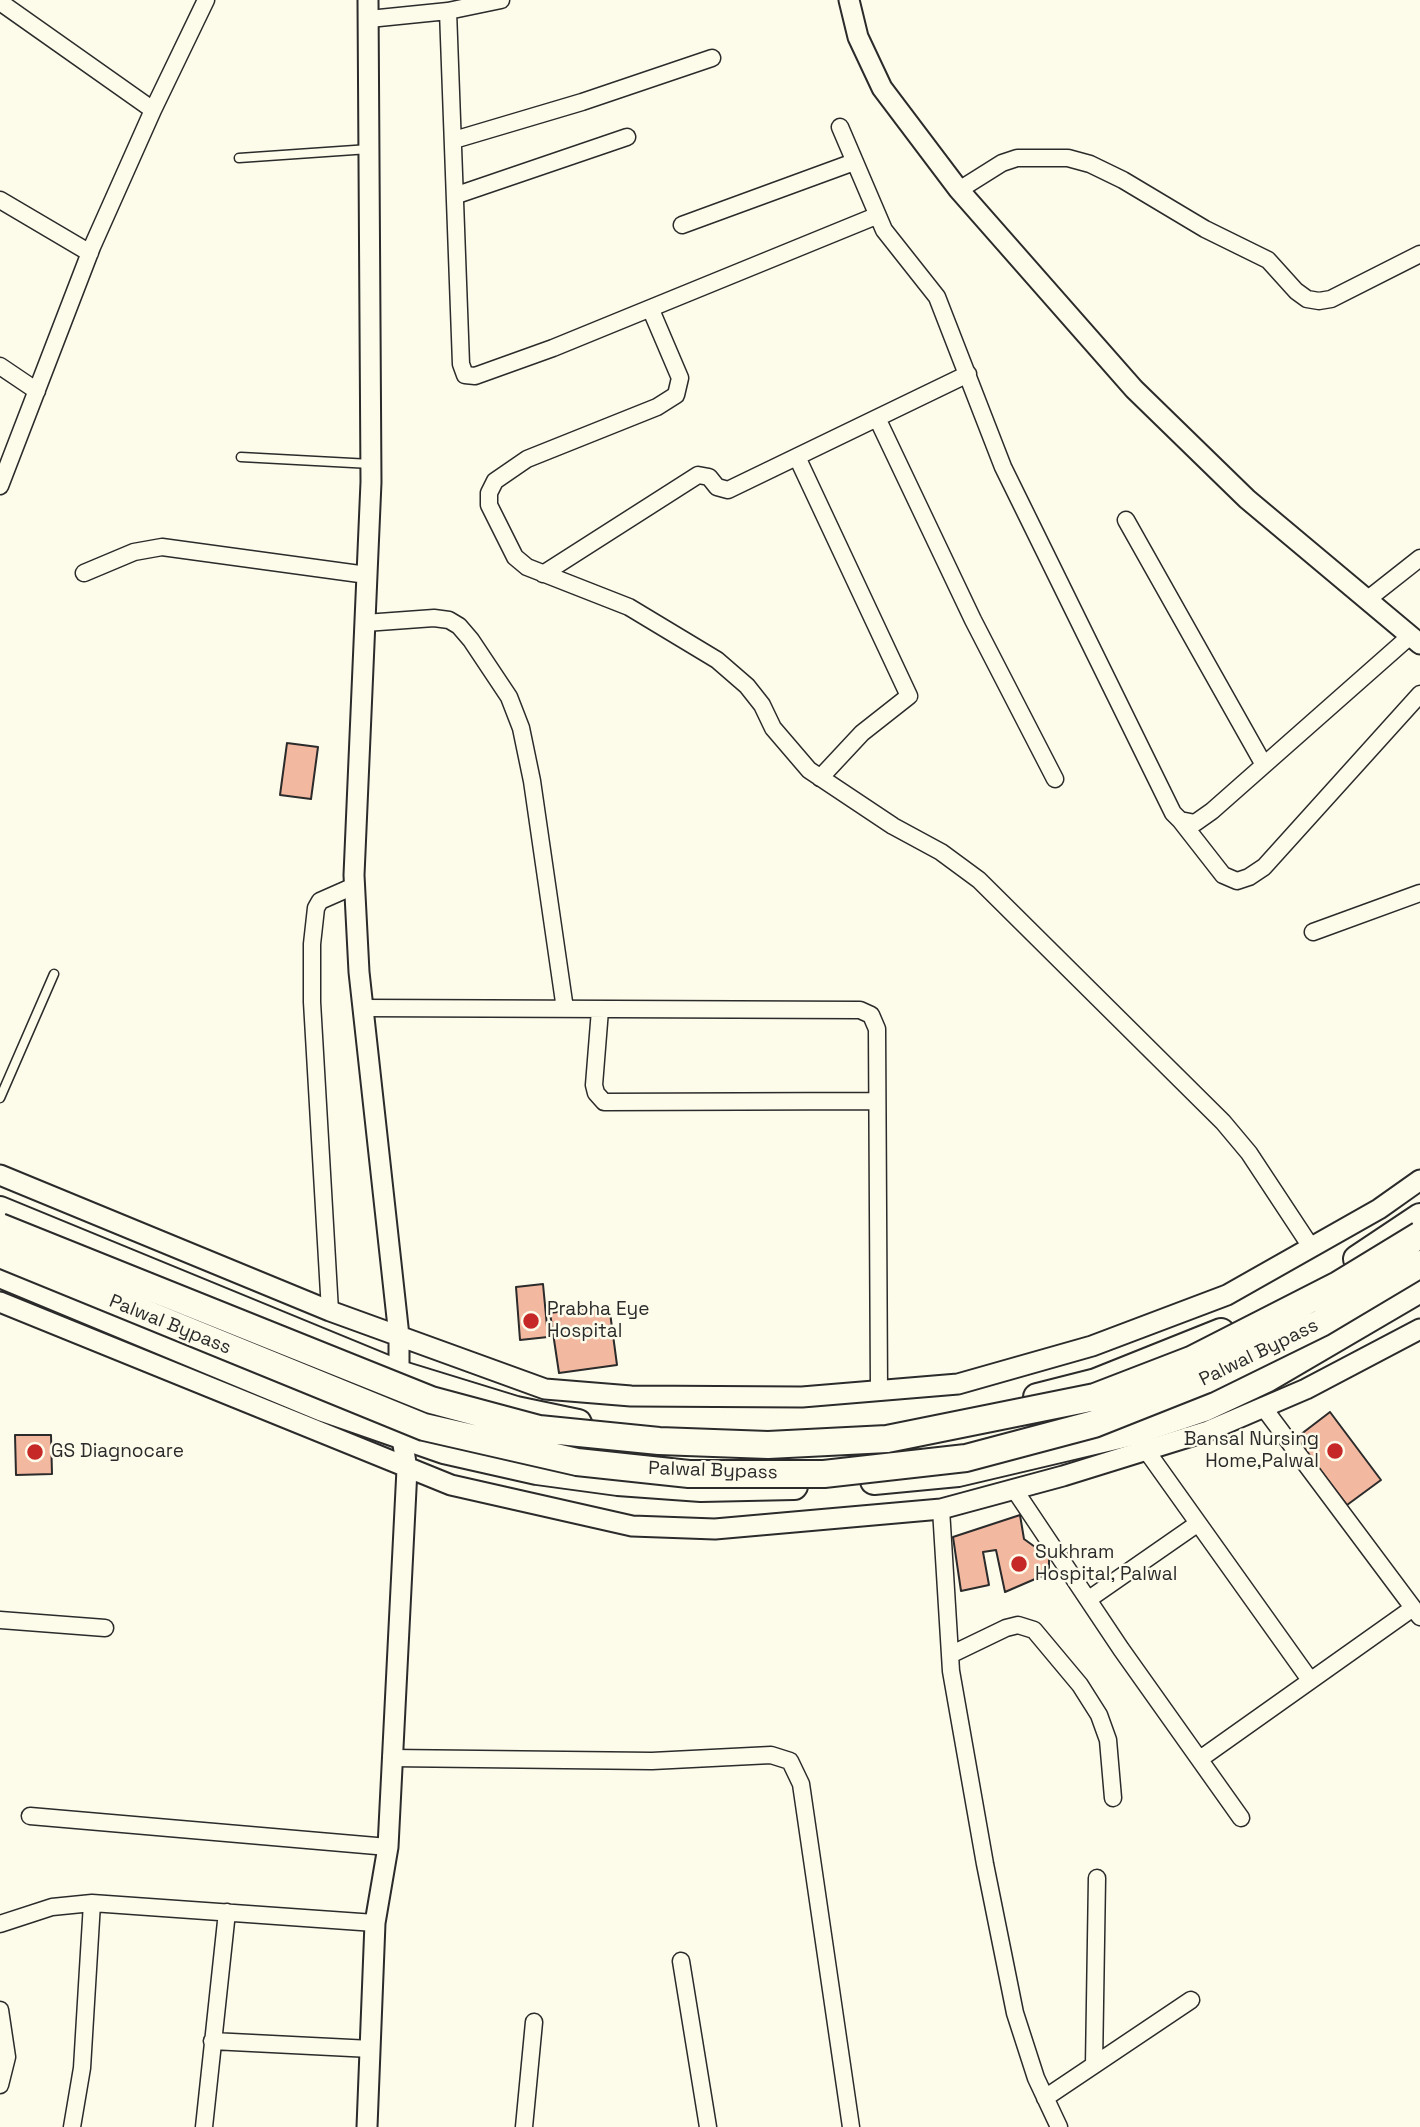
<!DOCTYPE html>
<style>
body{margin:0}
canvas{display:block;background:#fdfbea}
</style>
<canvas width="1420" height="2127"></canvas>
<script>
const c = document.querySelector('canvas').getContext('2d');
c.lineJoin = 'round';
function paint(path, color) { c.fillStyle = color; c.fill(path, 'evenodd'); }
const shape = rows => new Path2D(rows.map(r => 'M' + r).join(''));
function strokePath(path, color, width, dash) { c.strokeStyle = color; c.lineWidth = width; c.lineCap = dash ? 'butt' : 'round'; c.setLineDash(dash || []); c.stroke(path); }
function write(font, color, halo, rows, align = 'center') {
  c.font = font + ' "Space Grotesk",sans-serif'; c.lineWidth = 5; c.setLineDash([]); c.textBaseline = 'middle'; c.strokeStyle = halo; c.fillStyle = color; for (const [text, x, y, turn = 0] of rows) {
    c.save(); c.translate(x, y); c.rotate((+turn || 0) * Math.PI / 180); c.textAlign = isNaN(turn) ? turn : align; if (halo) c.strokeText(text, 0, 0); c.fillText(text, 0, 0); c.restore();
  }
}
const building = shape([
 [287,743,318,747,311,799,280,795,287,743],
 [543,1284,548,1337,520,1340,516,1287,543,1284],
 [609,1305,617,1365,559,1373,550,1313,609,1305],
 [1330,1412,1381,1480,1347,1505,1296,1438,1330,1412],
 [15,1435,51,1435,52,1474,16,1475,15,1435],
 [1020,1515,1024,1539,1049,1557,1049,1573,1005,1592,996,1550,983,1552,989,1585,961,1591,953,1537,1020,1515]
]);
const service = shape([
 [239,158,369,149],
 [241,457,371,464],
 [0,1098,54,974]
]);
const minor = shape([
 [0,2,153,110],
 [448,11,461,364,465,375,475,376,553,348,876,216],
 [369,19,448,11,501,0],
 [840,127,884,230,937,297,1003,467,1173,813,1180,820,1195,823,1212,811,1409,637],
 [454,140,582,102,712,58],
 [959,190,1002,163,1017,158,1068,158,1090,164,1123,180,1205,229,1268,260,1296,291,1307,299,1319,301,1331,299,1420,254],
 [457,195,627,137],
 [0,200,90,253],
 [682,225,854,162],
 [651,310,680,378,676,395,657,407,527,459,495,481,489,493,489,505,515,557,527,567,629,607,717,660,747,686,762,705,773,728,809,770,893,826,941,852,979,880,1223,1122,1249,1153,1311,1247],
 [0,366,37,391],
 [877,418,973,620,1055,779],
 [797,457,909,696,862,733,820,778],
 [0,486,92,247,153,110,206,0],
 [1126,520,1264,765],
 [84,573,134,552,162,547,367,575],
 [543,574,698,475,709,477,717,487,728,490,968,374],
 [1368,599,1420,558],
 [365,623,434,618,449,620,459,626,471,640,509,697,521,728,532,781,565,1009],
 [1180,820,1223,875,1237,881,1249,877,1264,867,1420,694],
 [1313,932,1420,893],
 [363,1008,860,1010,871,1015,877,1029,879,1391],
 [600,1010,594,1085,596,1093,604,1102,877,1101],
 [330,1311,312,1002,312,944,316,908,320,901,354,886],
 [1263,1407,1420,1617],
 [1146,1450,1310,1680],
 [1014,1489,1121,1649,1241,1818],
 [941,1509,951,1671,985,1864,1015,2013,1036,2078,1059,2127],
 [1089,1599,1197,1524],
 [0,1620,105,1628],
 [950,1655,1006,1628,1018,1625,1034,1630,1080,1685,1099,1715,1108,1740,1113,1798],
 [391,1758,652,1761,771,1755,790,1761,801,1784,851,2127],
 [1200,1759,1413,1608],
 [30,1816,388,1847],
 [0,1924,52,1907,92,1903,375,1923],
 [681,1961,708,2127],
 [0,2010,7,2057,0,2085],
 [212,2041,371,2049],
 [1094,2065,1097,1878],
 [1045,2098,1191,2000],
 [72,2127,82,2068,92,1903],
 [204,2127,227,1912],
 [524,2127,534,2022]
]);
const tertiary = shape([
 [368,0,371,482,354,875,359,972,399,1336,399,1386],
 [849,0,858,37,882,88,959,190,1134,389,1247,499,1420,644],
 [0,1175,330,1311,545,1389,631,1396,802,1397,958,1384,1092,1346,1227,1295,1379,1209,1420,1180],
 [0,1302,451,1485,632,1526,715,1529,941,1509,1063,1476,1208,1431,1306,1389,1420,1329],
 [367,2127,375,1923,388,1847,407,1469,400,1426]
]);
const trunk = shape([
 [0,1210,399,1374,516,1410,578,1423],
 [1357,1259,1420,1217],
 [0,1274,323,1408,444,1450,537,1471,618,1482,701,1488,794,1486],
 [1037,1397,1096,1382,1221,1332],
 [874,1481,958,1473,1136,1431,1204,1408,1266,1379,1420,1289]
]);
const trunkBridge = shape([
 [0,1227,431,1400,539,1429,659,1441,768,1445,887,1439,1095,1397,1191,1360,1338,1285,1420,1235],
 [0,1254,424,1427,577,1462,689,1474,824,1474,966,1458,1094,1424,1205,1380,1321,1323,1420,1264]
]);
const markers = [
 [531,1321,9,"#c62828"],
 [1335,1451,9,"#c62828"],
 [35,1452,9,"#c62828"],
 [1019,1564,9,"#c62828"]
];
const poiNames = [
 ["Prabha Eye",547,1310],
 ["Hospital",547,1332],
 ["Bansal Nursing",1319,1440,"right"],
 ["Home,Palwal",1319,1462,"right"],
 ["GS Diagnocare",51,1452],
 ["Sukhram",1035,1553],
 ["Hospital, Palwal",1035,1575]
];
const streetNames = [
 ["Palwal Bypass",170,1325,22],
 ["Palwal Bypass",1259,1353,-26],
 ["Palwal Bypass",713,1471,2]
];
paint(building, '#f2b8a0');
strokePath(building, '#2b2b2b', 2);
strokePath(service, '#2b2b2b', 11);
strokePath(minor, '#2b2b2b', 19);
strokePath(tertiary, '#2b2b2b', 23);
strokePath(trunk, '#2b2b2b', 30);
strokePath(service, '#fdfbea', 8);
strokePath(minor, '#fdfbea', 16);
strokePath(tertiary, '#fdfbea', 19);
strokePath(trunk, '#fdfbea', 26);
strokePath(trunkBridge, '#2b2b2b', 30, []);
strokePath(trunkBridge, '#fdfbea', 26);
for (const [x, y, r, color] of markers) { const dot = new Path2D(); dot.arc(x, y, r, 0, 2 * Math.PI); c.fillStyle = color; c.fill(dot); strokePath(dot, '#fdfbea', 2.5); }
write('19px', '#2b2b2b', '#fdfbea', poiNames, 'left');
write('19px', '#2b2b2b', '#fdfbea', streetNames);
</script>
